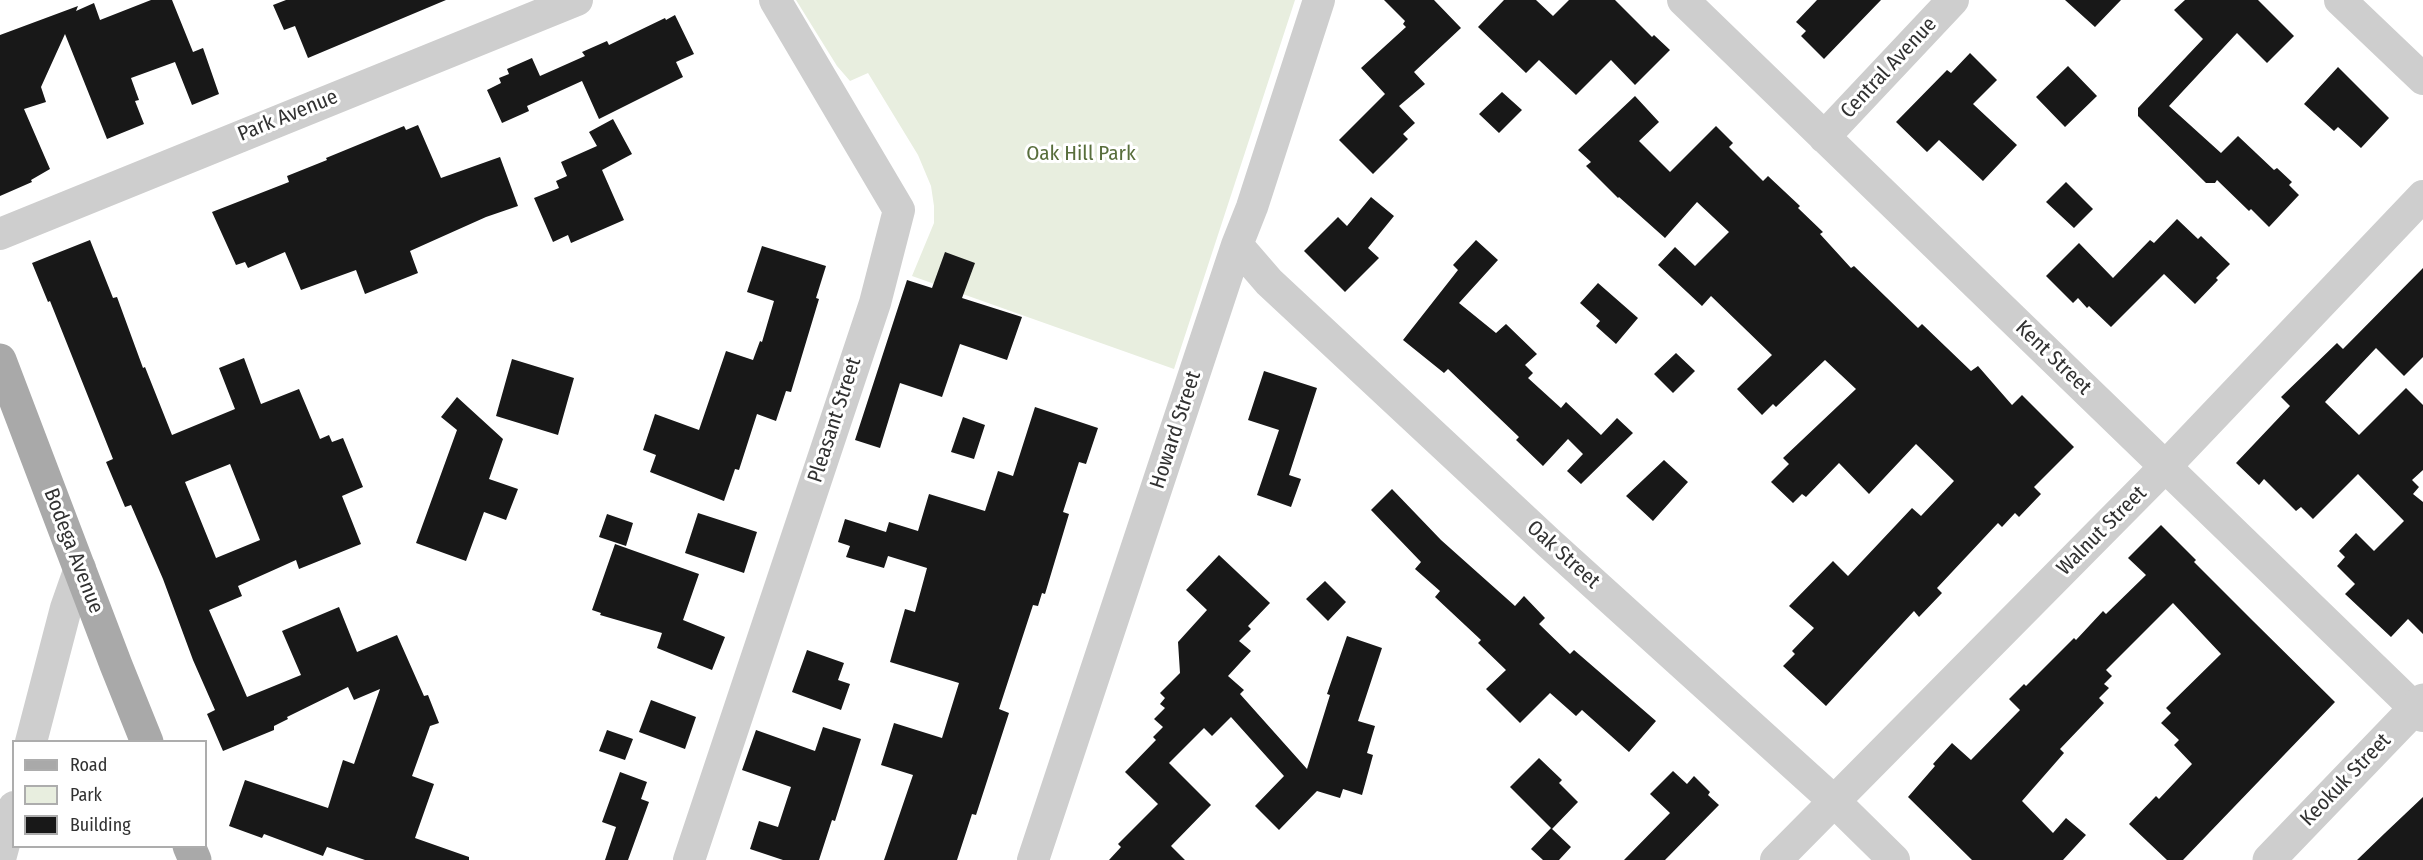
<!DOCTYPE html>
<style>
body{margin:0}
#map{position:relative;width:2423px;height:860px;overflow:hidden;background:#fff;font-family:"Fira Sans Condensed",sans-serif}
canvas{display:block}
.legend{position:absolute;left:12px;top:740px;width:195px;height:108px;box-sizing:border-box;background:#fff;border:2px solid #adadad;margin:0;padding:8px 10px;list-style:none;font-size:18px;color:#313131}
.legend li{display:flex;align-items:center;gap:12px;height:30px}
.legend b{width:30px;border:2px solid #adadad}
</style>
<div id="map">
<canvas width="2423" height="860"></canvas>
<ul class="legend">
<li><b style="height:8px;background:#a9a9a9"></b>Road</li>
<li><b style="height:16px;background:#e8eedf"></b>Park</li>
<li><b style="height:16px;background:#181818"></b>Building</li>
</ul>
</div>
<script>
const c = document.querySelector('canvas').getContext('2d');
c.lineJoin = 'round';
function paint(path, color) { c.fillStyle = color; c.fill(path, 'evenodd'); }
const shape = rows => new Path2D(rows.map(r => 'M' + r).join(''));
function strokePath(path, color, width, dash) { c.strokeStyle = color; c.lineWidth = width; c.lineCap = dash ? 'butt' : 'round'; c.setLineDash(dash || []); c.stroke(path); }
function write(font, color, halo, rows, align = 'center') {
  c.font = font + ' "Fira Sans Condensed",sans-serif'; c.lineWidth = 6; c.setLineDash([]); c.textBaseline = 'middle'; c.strokeStyle = halo; c.fillStyle = color; for (const [text, x, y, turn = 0] of rows) {
    c.save(); c.translate(x, y); c.rotate((+turn || 0) * Math.PI / 180); c.textAlign = isNaN(turn) ? turn : align; if (halo) c.strokeText(text, 0, 0); c.fillText(text, 0, 0); c.restore();
  }
}
const green = shape([
 [796,0,1295,0,1174,369,912,276,934,223,934,206,931,186,918,155,868,73,850,81,837,66]
]);
const building = shape([
 [151,0,172,0,193,52,203,48,219,94,192,105,175,62,131,78,139,100,135,101,144,124,107,139,65,34,41,87,46,102,24,109,50,169,31,180,32,182,0,196,0,35,78,6,76,11,94,3,100,20],
 [286,0,446,0,308,58,295,26,284,30,273,5],
 [1384,0,1434,0,1461,28,1414,72,1425,84,1399,106,1415,123,1403,134,1408,139,1373,174,1339,140,1385,94,1361,68,1406,27,1403,24,1405,21],
 [1504,0,1536,0,1553,16,1569,0,1615,0,1652,37,1654,35,1670,50,1635,85,1611,60,1576,95,1539,60,1526,73,1478,27],
 [1817,0,1881,0,1824,59,1801,36,1806,31,1796,22],
 [2065,0,2121,0,2095,27],
 [2185,0,2258,0,2294,36,2267,63,2237,33,2169,106,2221,153,2238,136,2274,170,2277,168,2292,182,2289,185,2299,195,2269,227,2251,209,2249,211,2217,180,2215,183,2206,183,2138,116,2138,108,2203,39,2174,10],
 [675,15,694,54,676,62,683,77,599,119,582,81,527,106,529,111,502,123,487,90,501,83,499,78,509,74,507,69,532,58,540,76,585,56,582,52,607,41,609,45,665,18,666,20],
 [1970,53,1997,80,1973,104,2017,145,1983,181,1939,140,1927,152,1896,122,1947,70,1951,73],
 [2068,66,2097,96,2065,127,2036,97],
 [2338,67,2389,118,2361,148,2338,127,2334,131,2304,104],
 [1502,92,1522,110,1499,133,1479,114],
 [1635,96,1659,122,1639,141,1670,172,1716,126,1733,143,1729,147,1763,181,1768,176,1800,206,1798,208,1823,232,1820,234,1851,268,1854,266,1918,328,1922,324,1971,371,1978,366,2012,405,2022,395,2074,447,2034,487,2041,494,2019,517,2015,513,2002,527,1998,523,1937,588,1942,593,1919,617,1914,611,1826,706,1783,666,1795,654,1792,651,1814,628,1789,606,1833,561,1848,576,1912,508,1921,516,1954,481,1916,444,1869,494,1839,463,1806,497,1802,494,1793,503,1771,482,1789,464,1783,458,1856,389,1825,360,1776,407,1773,404,1762,415,1737,389,1772,355,1711,296,1702,306,1658,265,1675,247,1695,266,1729,232,1697,202,1665,238,1619,197,1618,198,1586,166,1591,162,1578,150],
 [613,119,632,154,602,170,624,220,571,243,568,235,553,242,534,198,559,188,556,181,567,176,561,162,597,146,589,132],
 [418,125,441,178,500,157,518,206,486,217,410,251,418,273,365,294,356,270,301,290,285,252,248,268,245,262,236,265,212,212,289,182,287,176,327,160,326,158,404,126,406,130],
 [2066,182,2093,209,2074,228,2046,202],
 [1371,197,1394,216,1368,248,1379,258,1345,292,1304,251,1338,217,1347,226],
 [2177,219,2198,239,2201,236,2230,264,2216,278,2218,280,2195,304,2164,274,2111,327,2089,306,2087,308,2078,298,2073,303,2046,276,2079,243,2113,278,2150,240,2154,243],
 [90,240,113,298,117,297,143,368,145,367,172,435,235,409,219,368,244,358,261,404,299,389,320,439,329,435,332,442,343,438,363,487,342,496,361,544,299,569,296,560,238,586,242,596,209,610,247,697,301,675,282,631,339,607,357,652,397,635,424,696,428,695,439,723,430,726,412,776,434,784,415,838,469,857,469,860,365,860,327,847,323,856,264,834,262,838,229,826,245,780,328,808,343,760,354,764,380,689,354,700,348,687,287,717,288,719,274,726,274,730,223,751,207,714,215,710,193,660,163,579,131,505,125,507,106,462,113,459,50,301,48,302,32,263],
 [230,464,260,540,216,558,185,482],
 [1476,240,1498,260,1459,303,1496,333,1506,324,1537,354,1525,365,1533,373,1528,378,1561,408,1566,402,1601,435,1617,418,1633,433,1581,484,1567,471,1583,454,1568,439,1543,466,1516,440,1519,437,1448,369,1444,373,1403,340,1458,270,1453,265],
 [762,246,826,266,816,298,819,299,791,392,786,391,776,421,757,414,739,470,735,469,724,501,650,472,656,455,643,450,655,414,699,430,726,351,753,360,760,341,762,342,774,301,747,292],
 [945,252,975,263,962,298,1022,317,1007,360,960,344,942,397,900,383,880,448,855,440,907,280,932,288],
 [2423,268,2423,357,2404,376,2376,348,2325,402,2359,435,2406,388,2423,405,2423,470,2412,480,2419,487,2413,494,2423,502,2423,634,2408,619,2391,637,2345,594,2355,584,2337,566,2345,557,2339,551,2356,533,2374,551,2404,521,2358,474,2313,519,2301,507,2296,511,2264,479,2259,485,2236,463,2290,406,2281,397,2337,343,2343,349],
 [1598,283,1638,318,1616,344,1596,326,1600,321,1580,303],
 [1676,353,1695,371,1673,393,1654,374],
 [512,359,574,378,558,435,496,416],
 [1264,371,1317,388,1289,475,1301,479,1291,507,1257,495,1279,430,1248,420],
 [457,397,503,439,489,479,518,489,506,520,484,512,466,561,416,543,457,430,441,417],
 [1035,407,1098,428,1086,464,1079,462,1063,512,1069,514,1045,594,1042,593,1038,606,1033,605,999,709,1009,713,976,815,972,814,957,860,884,860,913,775,881,765,894,723,942,738,959,683,890,662,905,609,915,612,927,568,888,556,884,568,846,557,850,546,838,542,845,519,886,532,889,522,918,531,929,494,985,511,998,471,1013,476],
 [963,417,985,425,974,459,951,452],
 [1664,460,1688,482,1653,521,1626,496],
 [1392,489,1441,540,1515,606,1524,596,1545,618,1539,624,1570,654,1574,650,1656,721,1629,752,1582,710,1576,716,1550,693,1520,723,1486,689,1506,670,1478,643,1481,640,1435,597,1440,591,1415,569,1421,562,1371,510],
 [698,513,757,532,744,573,685,553],
 [607,514,633,523,626,546,599,537],
 [2161,525,2196,560,2194,562,2253,621,2335,702,2183,860,2167,860,2129,824,2156,796,2159,799,2192,764,2174,745,2179,740,2161,723,2171,713,2166,708,2221,654,2173,603,2106,670,2112,676,2104,684,2109,688,2099,698,2104,703,2060,749,2064,753,2022,801,2053,833,2066,818,2086,835,2063,860,1972,860,1908,797,1935,766,1933,764,1952,743,1971,760,2020,710,2009,699,2024,684,2026,686,2074,638,2076,640,2103,611,2106,614,2146,575,2128,558],
 [615,544,699,574,683,620,725,637,712,670,657,648,662,633,600,615,601,613,592,610],
 [1219,555,1270,603,1248,626,1251,629,1239,641,1251,651,1228,676,1244,690,1240,694,1307,769,1330,695,1327,694,1347,636,1382,648,1358,721,1375,726,1367,753,1373,755,1362,795,1343,789,1340,798,1317,791,1279,830,1255,806,1284,776,1231,717,1212,736,1204,728,1169,763,1211,805,1171,846,1185,860,1109,860,1121,847,1118,844,1158,804,1125,772,1156,740,1153,737,1163,727,1154,719,1165,708,1160,704,1165,698,1160,693,1180,673,1178,642,1207,610,1186,590],
 [1325,581,1346,602,1328,621,1306,599],
 [807,650,844,663,838,680,850,684,841,710,792,692],
 [651,700,696,717,685,749,639,732],
 [823,727,861,739,835,821,832,820,819,860,783,860,750,849,759,821,778,827,791,787,742,770,756,730,815,751],
 [607,730,633,739,625,760,599,751],
 [1539,758,1562,780,1559,783,1578,802,1552,829,1510,787],
 [1673,771,1687,784,1694,776,1710,792,1708,795,1719,805,1665,860,1624,860,1670,813,1650,794],
 [620,772,647,782,641,799,649,802,628,860,605,860,616,827,602,822],
 [2423,797,2423,860,2357,860,2385,833],
 [1551,828,1571,847,1559,860,1543,860,1531,849]
]);
const minor = shape([
 [1683,0,2423,716],
 [2340,0,2423,79],
 [1824,137,1953,0],
 [0,234,577,0],
 [1237,245,1269,282,1549,543,1834,801,1894,860],
 [31,742,66,608,80,568],
 [0,859,14,807],
 [689,860,875,303,899,210,775,0],
 [1033,860,1237,245,1252,207,1319,0],
 [1776,860,2165,467,2423,196]
]);
const tertiary = shape([
 [2269,860,2423,700]
]);
const primary = shape([
 [0,360,116,665,147,742],
 [189,846,195,860]
]);
const streetNames = [
 ["Central Avenue",1889,68,-47],
 ["Park Avenue",288,116,-22],
 ["Kent Street",2053,358,44],
 ["Pleasant Street",835,420,-72],
 ["Howard Street",1176,430,-72],
 ["Walnut Street",2102,531,-45],
 ["Bodega Avenue",73,551,69],
 ["Oak Street",1563,555,42],
 ["Keokuk Street",2346,780,-46]
];
const parkNames = [
 ["Oak Hill Park",1081,154]
];
paint(green, '#e8eedf');
paint(building, '#181818');
strokePath(minor, '#cecece', 32);
strokePath(tertiary, '#cecece', 33);
strokePath(primary, '#a9a9a9', 33);
write('21px', '#313131', '#fff', streetNames);
write('21px', '#586e3c', '#fff', parkNames);
</script>
